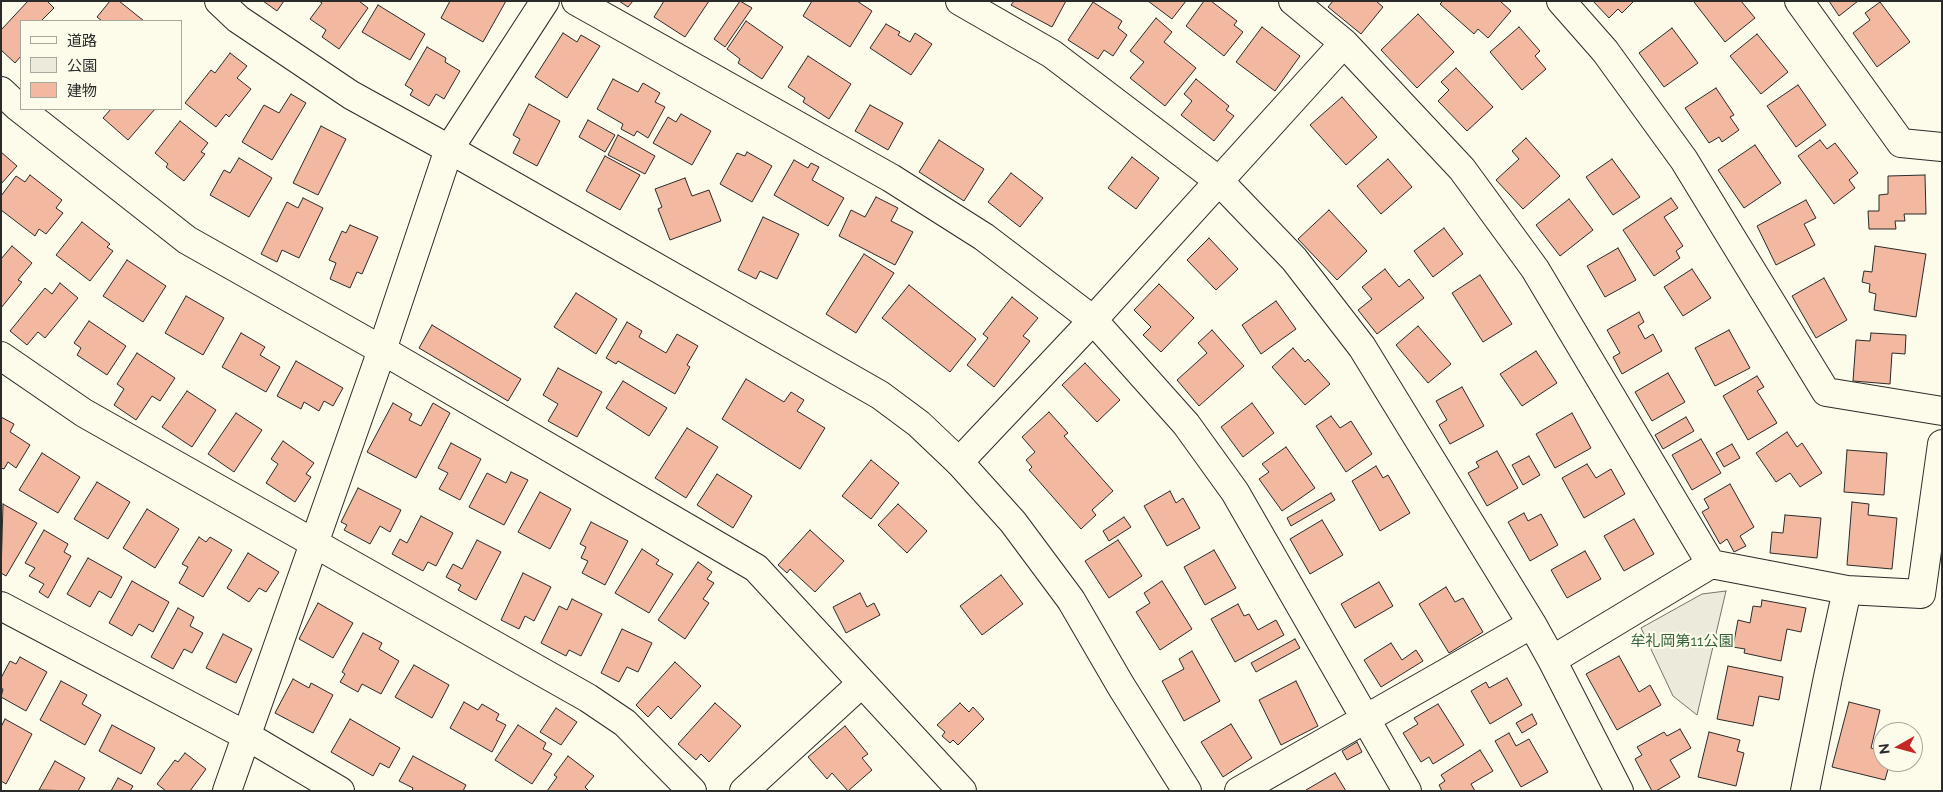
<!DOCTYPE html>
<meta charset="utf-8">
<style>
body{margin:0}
#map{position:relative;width:1943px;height:792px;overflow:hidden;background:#fdfbea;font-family:Raleway,"Noto Sans JP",sans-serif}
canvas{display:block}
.frame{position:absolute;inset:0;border:2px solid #2b2b2b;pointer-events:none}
.legend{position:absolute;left:20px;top:20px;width:162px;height:90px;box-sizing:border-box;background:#fdfbea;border:1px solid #a9a89e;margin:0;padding:6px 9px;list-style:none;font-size:15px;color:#2b2b2b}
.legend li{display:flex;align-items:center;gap:10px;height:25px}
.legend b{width:25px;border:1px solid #a9a89e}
.north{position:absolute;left:1873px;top:722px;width:50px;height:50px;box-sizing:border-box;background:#fdfbea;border:1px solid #a9a89e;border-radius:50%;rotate:263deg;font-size:14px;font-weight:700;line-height:20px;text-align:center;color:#2b2b2b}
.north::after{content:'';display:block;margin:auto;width:18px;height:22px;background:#c62828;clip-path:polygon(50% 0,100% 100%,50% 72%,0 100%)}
</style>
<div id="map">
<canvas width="1943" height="792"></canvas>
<div class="frame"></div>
<ul class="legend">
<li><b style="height:6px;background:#fdfbea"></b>道路</li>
<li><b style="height:14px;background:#ecebdb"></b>公園</li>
<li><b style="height:14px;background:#f2b8a0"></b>建物</li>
</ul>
<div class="north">N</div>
</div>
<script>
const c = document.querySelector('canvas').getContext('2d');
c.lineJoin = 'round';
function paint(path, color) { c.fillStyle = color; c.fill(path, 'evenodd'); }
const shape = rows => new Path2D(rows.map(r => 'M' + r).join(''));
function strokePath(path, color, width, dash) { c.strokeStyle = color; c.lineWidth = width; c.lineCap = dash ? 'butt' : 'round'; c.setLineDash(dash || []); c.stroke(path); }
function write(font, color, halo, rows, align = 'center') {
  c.font = font + ' Raleway,"Noto Sans JP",sans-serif'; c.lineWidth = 4; c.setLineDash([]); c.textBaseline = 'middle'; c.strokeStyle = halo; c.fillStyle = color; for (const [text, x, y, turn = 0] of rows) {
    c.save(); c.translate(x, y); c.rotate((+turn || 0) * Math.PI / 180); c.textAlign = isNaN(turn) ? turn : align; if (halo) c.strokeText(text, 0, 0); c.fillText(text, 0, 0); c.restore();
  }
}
const green = shape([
 [1726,591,1697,715,1673,696,1641,628,1702,594,1726,591]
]);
const building = shape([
 [28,1,47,1,54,8,41,21,21,21,21,56,15,63,1,50,1,30,28,1],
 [110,1,119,1,144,21,102,21,97,17,110,1],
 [263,1,284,1,277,11,263,1],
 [319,1,359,1,368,8,339,49,322,37,326,30,310,19,322,3,319,1],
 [450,1,506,1,483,42,441,18,450,1],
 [619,1,633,1,628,7,619,1],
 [664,1,709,1,685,37,654,17,664,1],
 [740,1,752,8,725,47,714,39,740,1],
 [812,1,857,1,872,11,850,47,803,16,812,1],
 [1014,1,1066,1,1052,27,1011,5,1014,1],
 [1148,1,1186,1,1172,19,1148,1],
 [1204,1,1211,1,1237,21,1234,25,1243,32,1224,56,1186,26,1204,1],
 [1333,1,1376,1,1383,7,1361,34,1328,7,1333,1],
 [1443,1,1500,1,1511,11,1488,38,1478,29,1474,34,1440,4,1443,1],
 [1593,1,1634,1,1622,13,1618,9,1609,18,1593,1],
 [1695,1,1741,1,1755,18,1725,42,1694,2,1695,1],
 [1829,1,1858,1,1839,16,1829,1],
 [1093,2,1122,21,1118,28,1127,35,1113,56,1104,50,1098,59,1068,40,1093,2],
 [1880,2,1910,42,1877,67,1853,33,1870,20,1865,13,1880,2],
 [378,5,425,34,410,60,362,32,378,5],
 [1418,14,1454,52,1417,88,1381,50,1418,14],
 [1156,18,1172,32,1164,42,1196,68,1165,106,1130,78,1144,62,1130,51,1156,18],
 [746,21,783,47,762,79,738,63,740,59,727,49,746,21],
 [886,24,900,32,898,35,910,42,915,33,932,44,911,75,870,48,886,24],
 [1262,27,1300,56,1275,91,1236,62,1262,27],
 [1519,27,1540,51,1535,56,1546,69,1522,90,1490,52,1519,27],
 [1672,28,1698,63,1664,87,1639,53,1672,28],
 [563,33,577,42,581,35,600,46,567,98,535,77,563,33],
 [1757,34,1788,72,1761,94,1730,56,1757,34],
 [427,47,446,58,445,62,460,71,444,99,436,94,429,106,410,95,413,90,405,85,427,47],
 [230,53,247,66,237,78,251,89,229,117,226,114,216,127,185,103,211,70,215,73,230,53],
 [808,56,851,84,829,119,803,102,805,98,788,87,808,56],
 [1456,68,1493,107,1467,131,1438,101,1449,90,1441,82,1456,68],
 [613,79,638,92,643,83,660,93,655,102,665,107,648,138,637,131,634,136,621,129,623,124,597,109,613,79],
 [1196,79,1229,106,1226,110,1234,116,1214,141,1181,115,1192,101,1184,94,1196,79],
 [1798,85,1826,125,1796,147,1767,106,1798,85],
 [1716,88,1734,115,1730,117,1739,130,1722,142,1719,137,1709,143,1685,108,1716,88],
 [291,94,306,103,272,160,242,142,264,105,279,113,291,94],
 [1342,97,1377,137,1346,165,1310,125,1342,97],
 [529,104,560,121,537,166,513,153,520,139,513,135,529,104],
 [870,105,903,123,888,150,855,131,870,105],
 [111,109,155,109,128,140,103,118,111,109],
 [681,114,711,131,692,165,653,143,668,117,676,122,681,114],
 [588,120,615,135,605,152,579,137,588,120],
 [180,121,208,143,201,152,205,154,184,181,166,167,168,164,155,153,180,121],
 [321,126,346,139,318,195,293,183,321,126],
 [618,135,655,156,645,174,608,155,618,135],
 [1526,138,1560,176,1523,209,1496,180,1519,159,1512,151,1526,138],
 [939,140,984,169,964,201,919,172,939,140],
 [1820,140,1827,149,1835,143,1858,173,1849,180,1855,188,1834,204,1798,156,1820,140],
 [1755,145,1781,183,1744,208,1718,170,1755,145],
 [1,152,17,166,1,184,1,152],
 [747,152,772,166,752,202,720,184,737,153,745,156,747,152],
 [605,156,640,175,620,210,586,191,605,156],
 [1132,157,1159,178,1136,209,1108,188,1132,157],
 [239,158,272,178,249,217,210,195,224,170,230,173,239,158],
 [1388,159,1412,187,1381,214,1357,186,1388,159],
 [1612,159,1640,197,1613,215,1586,177,1612,159],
 [794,160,808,168,811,163,819,167,812,180,844,198,828,226,774,195,794,160],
 [1011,173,1043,198,1020,227,988,202,1011,173],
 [30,175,62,200,56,208,63,213,46,234,39,229,35,236,1,210,1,196,16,176,25,182,30,175],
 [1925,175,1926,214,1904,214,1905,221,1895,221,1896,229,1869,229,1868,211,1879,211,1879,195,1888,194,1888,176,1925,175],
 [685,178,692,196,709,190,721,221,670,240,658,209,662,207,655,189,685,178],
 [876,197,898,208,891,221,913,232,895,265,839,236,851,210,865,217,876,197],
 [303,198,323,208,299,258,282,250,277,262,261,254,287,202,298,208,303,198],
 [1671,198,1678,208,1664,217,1683,246,1676,251,1680,258,1654,276,1623,230,1671,198],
 [1569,199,1593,230,1560,256,1536,225,1569,199],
 [1806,200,1816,218,1804,224,1815,245,1776,265,1757,226,1806,200],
 [1329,210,1367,251,1337,280,1298,239,1329,210],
 [763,217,799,234,777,279,760,271,756,279,738,270,763,217],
 [82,222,110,244,107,247,113,251,90,281,56,255,82,222],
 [350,225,378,237,362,274,357,272,350,288,330,279,336,263,329,260,342,231,346,233,350,225],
 [1444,228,1463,254,1433,277,1414,251,1444,228],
 [1209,238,1238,269,1216,290,1187,260,1209,238],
 [12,246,32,263,18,280,22,282,1,308,1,259,12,246],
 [1875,246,1926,254,1916,317,1874,310,1876,294,1869,292,1870,284,1862,282,1864,271,1872,272,1875,246],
 [1618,248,1636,280,1605,297,1587,266,1618,248],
 [864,254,894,273,856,333,826,314,864,254],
 [127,260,166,286,143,322,103,296,127,260],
 [1385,269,1399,287,1409,279,1424,298,1377,334,1358,310,1372,299,1362,287,1385,269],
 [1692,269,1711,298,1683,316,1664,287,1692,269],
 [1480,275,1512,324,1483,342,1452,293,1480,275],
 [1824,278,1847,320,1816,338,1792,296,1824,278],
 [60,283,78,298,45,338,38,332,27,345,10,331,45,288,52,294,60,283],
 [1159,284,1194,318,1161,352,1143,335,1151,327,1134,310,1159,284],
 [909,285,976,339,950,372,882,318,909,285],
 [576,293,617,319,596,354,554,327,576,293],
 [186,296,224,318,203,355,165,333,186,296],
 [1012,297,1038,318,1023,336,1030,341,994,387,967,365,988,338,983,334,1012,297],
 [1276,301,1296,329,1261,354,1242,325,1276,301],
 [1639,312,1644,322,1638,326,1645,339,1653,334,1662,351,1622,374,1613,357,1620,353,1607,330,1639,312],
 [89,321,126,346,107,375,77,355,81,348,74,343,89,321],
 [627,322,642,331,639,337,666,353,677,334,698,346,687,365,690,367,675,394,618,361,616,364,606,358,627,322],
 [432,325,521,379,508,401,419,348,432,325],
 [1418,326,1451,364,1428,383,1396,345,1418,326],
 [1212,330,1244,366,1199,406,1177,380,1207,353,1198,343,1212,330],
 [1729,330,1750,368,1715,386,1695,348,1729,330],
 [241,333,265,347,260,355,280,367,266,392,222,367,241,333],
 [1871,333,1906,335,1905,354,1892,353,1890,384,1853,381,1856,340,1870,341,1871,333],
 [1293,348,1305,362,1308,359,1330,384,1305,405,1272,367,1293,348],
 [1536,351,1557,383,1522,406,1500,374,1536,351],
 [137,353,175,378,160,401,152,396,136,420,114,405,124,389,117,384,137,353],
 [296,361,343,388,333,406,324,401,319,411,304,402,301,409,277,396,296,361],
 [1085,363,1120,400,1097,422,1062,385,1085,363],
 [558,368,602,392,577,437,548,421,558,404,543,395,558,368],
 [1668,373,1685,402,1652,421,1635,392,1668,373],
 [1757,376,1764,387,1757,391,1777,423,1748,440,1723,396,1757,376],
 [746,379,784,402,791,392,804,400,797,411,825,428,800,469,722,419,746,379],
 [623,381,667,408,649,436,606,408,623,381],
 [1462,387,1484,426,1450,444,1439,425,1447,420,1436,401,1462,387],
 [187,391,216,410,192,447,162,427,187,391],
 [393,403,412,414,409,420,421,426,433,403,450,413,416,478,367,452,393,403],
 [1252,403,1274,433,1243,457,1221,427,1252,403],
 [1049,412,1068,433,1064,436,1113,491,1092,510,1096,515,1081,529,1029,470,1032,467,1026,460,1035,452,1022,437,1049,412],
 [236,413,262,430,234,472,208,454,236,413],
 [1572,413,1591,448,1555,468,1536,434,1572,413],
 [1331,416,1340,428,1351,421,1372,454,1346,472,1316,426,1331,416],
 [1,417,14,424,10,432,30,445,16,468,8,462,4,469,1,468,1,417],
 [1686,417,1694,431,1663,449,1655,435,1686,417],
 [687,428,718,447,686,498,655,478,687,428],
 [1787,432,1797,447,1802,443,1822,473,1800,487,1790,473,1776,482,1756,453,1787,432],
 [1701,439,1721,473,1692,490,1672,455,1701,439],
 [283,441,314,463,306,474,311,477,295,502,266,483,278,464,271,459,283,441],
 [451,443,481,459,460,500,439,489,448,473,438,468,451,443],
 [1732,444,1740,458,1724,467,1716,453,1732,444],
 [1286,447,1315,488,1282,511,1259,479,1269,472,1262,464,1286,447],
 [1847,450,1887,453,1884,495,1844,492,1847,450],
 [1497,451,1518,488,1487,506,1468,473,1479,467,1476,462,1497,451],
 [42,453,80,477,58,513,19,490,42,453],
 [1529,456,1540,475,1523,485,1512,465,1529,456],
 [871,460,899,483,871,519,842,496,871,460],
 [1587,464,1596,478,1611,469,1625,494,1584,518,1562,478,1587,464],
 [1376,466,1383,478,1388,475,1410,513,1380,531,1352,481,1376,466],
 [511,472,528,480,504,525,469,507,487,473,506,483,511,472],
 [717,474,752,496,733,528,697,505,717,474],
 [97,482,130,502,108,539,74,519,97,482],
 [1730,484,1754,527,1740,536,1746,546,1734,552,1727,539,1720,544,1702,512,1709,508,1704,499,1730,484],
 [358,488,401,510,390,532,380,526,370,544,344,530,347,525,341,522,358,488],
 [1170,491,1176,503,1183,498,1200,528,1167,546,1144,506,1170,491],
 [540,492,571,509,550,549,518,532,540,492],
 [1331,493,1335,500,1291,526,1287,518,1331,493],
 [1852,502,1869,504,1868,515,1897,518,1892,569,1847,565,1852,502],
 [3,504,37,523,6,576,1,573,3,504],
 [898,504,927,531,907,553,878,525,898,504],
 [147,509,179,529,155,568,123,548,147,509],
 [1524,513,1528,521,1541,514,1558,545,1530,561,1508,522,1524,513],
 [1785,515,1821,518,1817,558,1770,553,1772,532,1783,533,1785,515],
 [421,516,453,533,436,566,428,562,423,571,392,554,400,539,407,543,421,516],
 [1124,517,1131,527,1109,541,1103,531,1124,517],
 [1634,519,1654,554,1624,571,1604,536,1634,519],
 [1322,520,1343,555,1310,574,1290,539,1322,520],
 [591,522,628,541,605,585,582,573,588,561,581,558,586,547,580,544,591,522],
 [44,530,68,544,64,552,71,556,48,598,39,592,44,584,29,576,35,568,25,563,44,530],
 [810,530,844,561,815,592,790,569,787,573,778,565,810,530],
 [199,537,206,542,210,537,232,550,203,597,179,583,188,567,182,564,199,537],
 [477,540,501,552,476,600,458,590,461,585,446,577,453,564,462,569,477,540],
 [1118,540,1142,576,1109,598,1085,561,1118,540],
 [642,549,659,560,656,564,673,574,649,613,615,593,642,549],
 [1214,550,1236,588,1205,605,1184,567,1214,550],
 [1585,551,1601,579,1567,598,1551,570,1585,551],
 [248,553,279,572,266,592,259,588,249,602,227,588,248,553],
 [88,558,122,577,111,598,99,591,90,607,67,594,88,558],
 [698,562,712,572,707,579,714,583,703,599,709,603,685,639,658,620,698,562],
 [523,573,551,587,534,621,525,616,519,629,501,620,523,573],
 [1001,575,1023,604,982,635,960,606,1001,575],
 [132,581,169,602,153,632,139,624,132,636,109,623,132,581],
 [1162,581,1192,629,1160,650,1136,612,1150,603,1144,593,1162,581],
 [1379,582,1393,606,1355,628,1341,604,1379,582],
 [1446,587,1455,602,1463,598,1483,632,1449,653,1419,604,1446,587],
 [860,593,867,607,874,603,880,615,846,633,833,607,860,593],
 [572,599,602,614,581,656,569,650,566,656,541,643,559,606,567,610,572,599],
 [1762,600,1806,608,1801,632,1787,629,1781,661,1744,653,1745,649,1733,647,1738,620,1750,623,1753,606,1761,607,1762,600],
 [318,603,353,623,333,658,299,639,318,603],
 [1238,604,1244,616,1249,614,1258,630,1276,620,1284,635,1235,662,1211,619,1238,604],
 [178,608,194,617,190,626,203,633,192,653,184,649,173,669,151,657,178,608],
 [622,629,652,643,638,672,627,667,619,682,601,673,622,629],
 [363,633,382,643,379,649,399,661,381,694,362,684,358,692,340,682,345,674,342,672,363,633],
 [223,634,252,649,236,683,206,668,223,634],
 [1295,639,1300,648,1256,672,1251,663,1295,639],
 [1391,643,1402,660,1416,650,1423,661,1381,687,1364,660,1391,643],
 [1192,651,1220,701,1184,721,1162,681,1184,669,1179,659,1192,651],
 [1619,656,1639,692,1650,685,1661,705,1617,730,1586,674,1619,656],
 [20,657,47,672,26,711,1,697,3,689,1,688,1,678,10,661,16,664,20,657],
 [675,662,701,686,671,719,658,706,648,717,636,705,675,662],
 [414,665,449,685,432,718,395,697,414,665],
 [1728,666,1783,677,1779,700,1759,696,1753,726,1717,719,1728,666],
 [1507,678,1522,705,1490,724,1471,691,1486,682,1489,688,1507,678],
 [293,679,309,688,311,683,333,695,313,733,275,713,293,679],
 [61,681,87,695,82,704,101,715,85,745,40,720,61,681],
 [1296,681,1318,726,1281,745,1259,700,1296,681],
 [464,702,478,710,482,704,499,714,496,720,506,725,492,752,450,728,464,702],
 [1849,702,1880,710,1871,748,1883,751,1883,762,1890,762,1885,780,1832,767,1849,702],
 [715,703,741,726,709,762,701,754,696,760,678,744,715,703],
 [960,703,969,712,973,707,984,719,958,745,953,740,950,743,942,736,945,732,937,725,960,703],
 [1438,704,1464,745,1433,764,1429,757,1421,762,1403,733,1418,724,1414,718,1438,704],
 [556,708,577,722,561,745,540,732,556,708],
 [1532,714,1537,724,1522,733,1516,723,1532,714],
 [5,719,32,734,6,784,1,781,1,727,5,719],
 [350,719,400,748,389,768,380,763,373,776,331,752,350,719],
 [1231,724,1252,758,1223,777,1201,742,1231,724],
 [112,725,155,748,141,774,99,751,112,725],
 [518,725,546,743,543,749,552,754,532,784,495,760,518,725],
 [845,726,868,754,862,758,872,770,848,791,832,773,827,779,808,757,845,726],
 [1680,729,1691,748,1670,760,1680,777,1656,791,1652,791,1635,759,1642,755,1637,747,1664,732,1667,736,1680,729],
 [1709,732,1740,740,1737,751,1744,753,1736,786,1698,777,1709,732],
 [1509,733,1516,746,1529,739,1548,772,1521,787,1495,741,1509,733],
 [1357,742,1362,752,1347,760,1342,751,1357,742],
 [1480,750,1493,771,1471,784,1475,791,1442,791,1439,785,1445,781,1441,775,1480,750],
 [185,753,206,769,190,791,166,791,157,784,175,760,178,762,185,753],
 [413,756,466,785,463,791,412,791,413,788,399,781,413,756],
 [568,756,594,776,585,787,589,791,547,791,557,777,554,775,568,756],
 [55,761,85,778,78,791,39,790,55,761],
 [1335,773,1346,791,1306,791,1306,790,1335,773],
 [118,778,133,786,130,791,111,791,118,778]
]);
const minor = shape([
 [576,1,891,178,984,237,1093,320,1186,424,1235,492,1407,791],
 [960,1,1052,54,1219,181,1294,259,1362,347,1532,624,1552,660,1619,791],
 [1293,1,1344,43,1462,169,1535,269,1711,564,1847,590,1921,594,1942,444],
 [1561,1,1605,51,1684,160,1826,392,1942,411],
 [1799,1,1901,143,1942,147],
 [1,91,18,107,187,240,382,350,756,568,962,791],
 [1,356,84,413,588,698,625,723,692,791],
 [959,462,1093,320,1344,43],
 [1,606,247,736,340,791],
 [1552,660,1711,564],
 [227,791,382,350,449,149,545,1],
 [744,791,862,683],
 [1239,791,1532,624],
 [1805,791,1828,677,1847,590]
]);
const tertiary = shape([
 [219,1,238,19,351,95,449,149,880,395,919,424,959,462,1013,522,1071,600,1121,686,1187,791]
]);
const parkNames = [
 ["牟礼岡第11公園",1682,641]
];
paint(green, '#ecebdb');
strokePath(green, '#74746e', 1);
paint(building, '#f2b8a0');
strokePath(building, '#2b2b2b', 1);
strokePath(minor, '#2b2b2b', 30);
strokePath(tertiary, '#2b2b2b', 30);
strokePath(minor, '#fdfbea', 28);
strokePath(tertiary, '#fdfbea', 28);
write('15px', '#34623c', '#fdfbea', parkNames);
</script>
